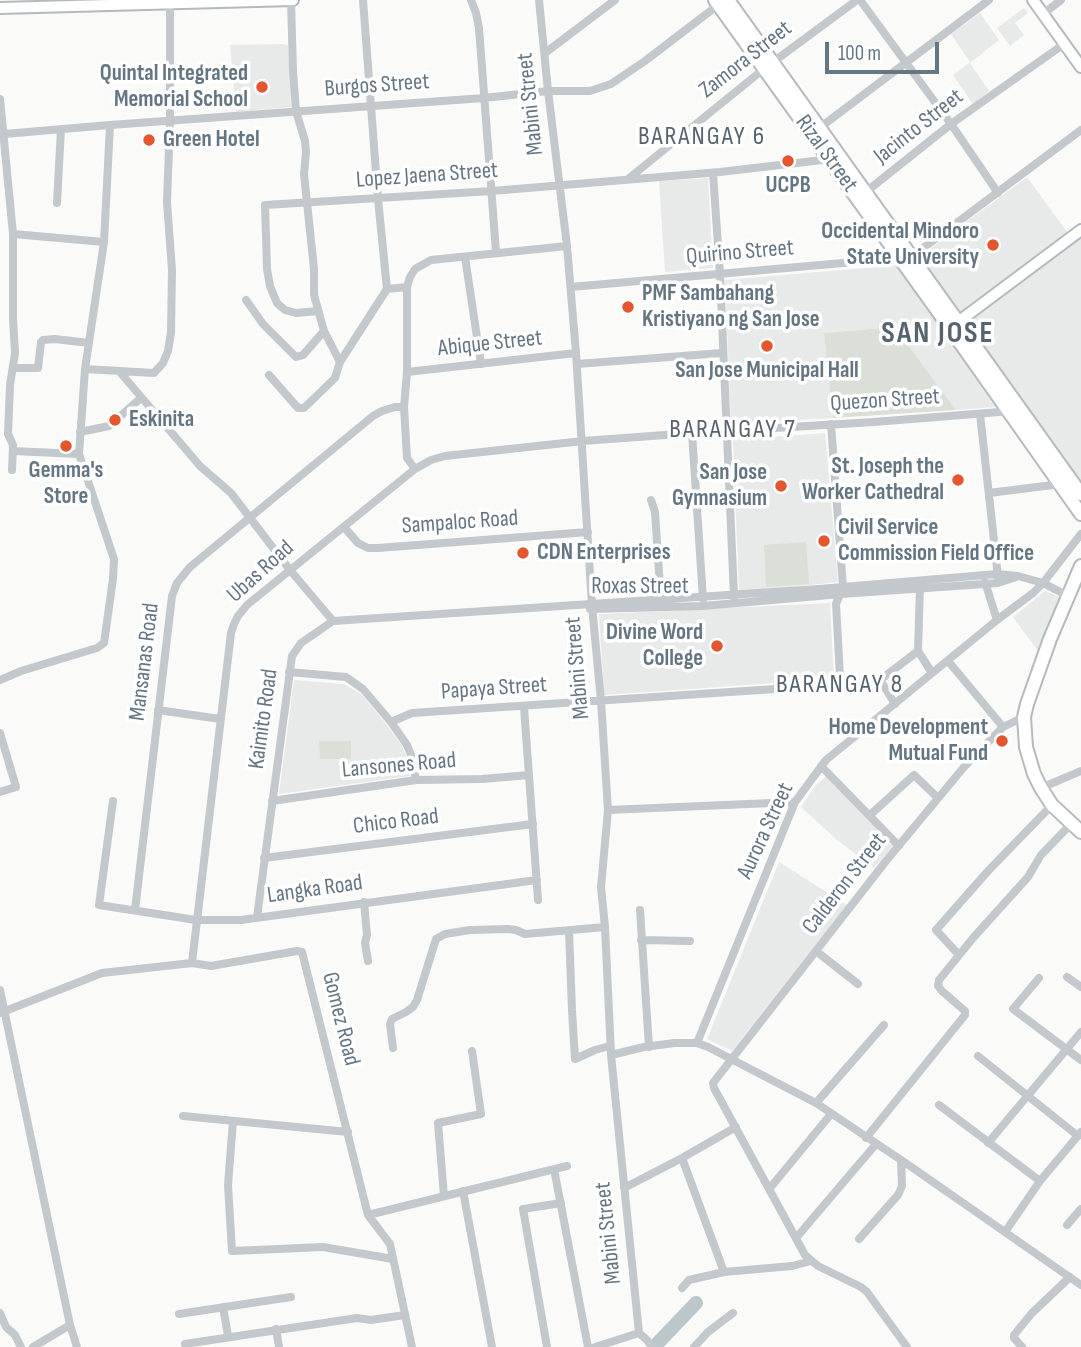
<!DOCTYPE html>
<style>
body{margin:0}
#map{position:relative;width:1081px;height:1347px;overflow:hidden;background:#fafaf8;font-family:"Sofia Sans Condensed",sans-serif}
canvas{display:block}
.scale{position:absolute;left:825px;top:42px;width:114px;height:32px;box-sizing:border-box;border:4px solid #657683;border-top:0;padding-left:9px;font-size:21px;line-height:24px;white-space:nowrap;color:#657683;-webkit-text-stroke:5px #fff;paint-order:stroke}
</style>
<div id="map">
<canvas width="1081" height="1347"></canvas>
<div class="scale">100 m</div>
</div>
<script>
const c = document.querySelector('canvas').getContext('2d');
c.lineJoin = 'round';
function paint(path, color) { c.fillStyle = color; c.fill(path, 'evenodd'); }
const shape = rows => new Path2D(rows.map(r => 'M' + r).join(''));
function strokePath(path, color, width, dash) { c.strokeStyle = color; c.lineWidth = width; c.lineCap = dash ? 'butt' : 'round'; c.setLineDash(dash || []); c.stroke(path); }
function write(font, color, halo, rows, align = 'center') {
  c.font = font + ' "Sofia Sans Condensed",sans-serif'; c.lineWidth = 7; c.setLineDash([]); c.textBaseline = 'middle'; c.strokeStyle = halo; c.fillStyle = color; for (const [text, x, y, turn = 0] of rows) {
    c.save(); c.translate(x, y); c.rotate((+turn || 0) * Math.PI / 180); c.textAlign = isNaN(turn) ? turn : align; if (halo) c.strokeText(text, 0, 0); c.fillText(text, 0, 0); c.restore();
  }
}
const built = shape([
 [1024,8,1028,13,1015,23,1024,35,1010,46,997,28],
 [980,13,999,40,970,63,989,91,973,104,953,75,970,62,951,34],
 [283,44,288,45,291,107,236,112,230,45],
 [1027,177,1067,232,959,314,919,257],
 [708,178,713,268,665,272,659,181],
 [1081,238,1081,488,964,325],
 [899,265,995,407,956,410,895,327,824,333,833,418,731,424,725,280],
 [825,433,838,582,739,593,733,440],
 [1045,591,1060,597,1038,651,1013,617],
 [830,603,834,679,604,695,599,614],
 [294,680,344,684,361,694,387,725,402,746,406,756,410,776,279,794],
 [826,776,894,845,874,868,837,840,801,807,815,786],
 [779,862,847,905,732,1051,707,1039]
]);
const green = shape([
 [895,327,956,410,833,418,824,333],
 [806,542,809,584,766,587,764,545],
 [319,741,351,741,351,759,320,759]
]);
const river = shape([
 [654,1347,696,1303]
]);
const street = shape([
 [291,0,293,72,296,111,305,141,306,152,304,174,314,269,314,295,324,331,340,362],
 [363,0,378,199,387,289],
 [471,0,476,13,479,28,496,252],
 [539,0,548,91,567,246,576,353,592,606,601,701,608,810,601,887,605,927,611,1055,639,1333],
 [860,0,951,124,998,193],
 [1043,14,1061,0],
 [545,53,615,0],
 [0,99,13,234,13,319,15,353,10,385,8,434,13,445,12,470],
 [818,129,989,0],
 [4,134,110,125,484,98,548,91,590,91,611,84,645,61,722,2],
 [713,173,720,274,734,597],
 [628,179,765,68,857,0],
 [862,195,951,124,1064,44],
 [57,203,61,129],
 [13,234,104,242],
 [465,257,481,364],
 [571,287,911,257,1081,130],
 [387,289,407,287],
 [246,300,263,324,296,357,303,355,324,331],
 [318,311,296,313,285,310,277,303,270,286,267,269,265,205,492,191,720,172,831,159],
 [577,364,722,353],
 [13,368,38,368,41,342,43,340,55,339,89,343],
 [85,369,154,373,163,363,168,351,171,333,172,270,167,202,170,121,170,4],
 [119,371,200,466,231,493,290,570,333,621],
 [407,372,576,353],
 [269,375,298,408,304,408,335,378,340,362,387,289],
 [980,414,998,577],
 [80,432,109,426,141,398],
 [692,433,703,599],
 [13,451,79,454],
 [415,469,407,458,404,407,407,372,407,287,410,277,415,269,431,260,567,246],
 [989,493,1061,484],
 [651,500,655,512,661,602],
 [344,527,358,543,368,548,378,548,588,532],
 [985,582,997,620],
 [920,586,918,651,932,673],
 [590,609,703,606,841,594,998,583,1016,577],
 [948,661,1003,727],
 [289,672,346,677,363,689,391,722,407,745,411,755,416,780],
 [879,678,895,704],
 [0,680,21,671,97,648,104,643,113,579,114,559,79,454,85,369,104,242,110,125],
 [838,683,850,683,884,677,918,651],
 [524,707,538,900],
 [158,710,220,719],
 [391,722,412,713,836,685,840,677,836,604,843,587,831,424],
 [0,733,16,787,0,792],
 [821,766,899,846],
 [1041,788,1081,771],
 [113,801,99,905,196,920,241,920,537,880],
 [272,801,416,780,482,779,529,775],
 [608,810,795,802],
 [870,815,914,775,938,798],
 [264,858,533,824],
 [364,902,367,935,365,943,368,961],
 [135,910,172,596,177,583,190,567,373,416,382,411,395,407,404,407],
 [640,910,649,1047],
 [257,917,292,656,301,643,333,621,819,589,997,574,1018,576,1043,583,1068,596],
 [569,930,572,1010,575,1059,595,1050,610,1046],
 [641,940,690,941],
 [816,951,858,984],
 [959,955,936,930,988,871,1052,805],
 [192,963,231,633,234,624,238,616,247,605,415,469,431,460,445,456,583,441,692,433,874,422,1012,411],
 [1067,977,1081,987],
 [1039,978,1013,1009,1081,1060],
 [0,990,70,1325,77,1347],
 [0,1013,102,973,192,963,211,966,297,951,302,952,368,1215,390,1244,412,1347],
 [697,1043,795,802,826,760,997,620,1033,593,1043,583,1081,534],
 [393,1048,390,1024,392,1019,406,1012,413,1007,417,1000,436,939,445,934,470,930,508,929,516,930,525,934,605,927],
 [611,1055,644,1047,674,1043,697,1043,708,1047,816,1103,910,1166,1081,1285],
 [978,1056,1078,1136],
 [816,1103,884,1025],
 [939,1105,1040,1181],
 [183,1116,348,1132],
 [233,1121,228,1185,232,1251,323,1247,393,1259],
 [866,1138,965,1015,965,1011,942,991,938,986,939,980,973,938,1028,877,1041,855,1072,823],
 [988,1143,1081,1032],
 [682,1158,724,1272],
 [554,1169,588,1347],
 [624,1188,682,1158,736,1127],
 [770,1188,831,1114],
 [463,1191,492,1347],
 [444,1196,438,1123,481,1114,472,1051],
 [368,1215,567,1166],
 [1067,1225,1081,1209],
 [1005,1232,1040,1181,1081,1132],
 [796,1238,876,1144],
 [859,1239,898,1195,902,1186,901,1160],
 [682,1288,689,1280,724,1272,792,1266,811,1261],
 [223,1307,228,1336],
 [0,1313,6,1327,15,1335,21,1347],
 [179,1314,291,1297],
 [276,1329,279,1347],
 [639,1333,647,1340,652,1347],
 [185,1344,357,1318,371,1320,405,1315],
 [33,1347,70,1325],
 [547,1347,523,1209,561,1203],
 [595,1347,639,1333],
 [694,1347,708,1332,733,1313],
 [907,1347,867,1292,861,1287,818,1266,805,1255,714,1088,713,1083,886,861,964,767,1003,727,1024,717],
 [1022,1347,1014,1338,1014,1335,1032,1313,1070,1277]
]);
const secondary = shape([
 [1033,0,1081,67],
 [0,8,293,0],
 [950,324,958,322,1081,230]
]);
const primary = shape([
 [715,0,947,324,1081,514],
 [728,0,1081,494],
 [1081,566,1050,639,1027,704,1024,717,1026,747,1034,774,1041,788,1052,805,1081,832]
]);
const markers = [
 [262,87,7,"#e4572e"],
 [149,140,7,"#e4572e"],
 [788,161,7,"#e4572e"],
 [993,245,7,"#e4572e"],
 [628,307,7,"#e4572e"],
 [767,346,7,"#e4572e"],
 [115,420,7,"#e4572e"],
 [66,446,7,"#e4572e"],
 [958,480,7,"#e4572e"],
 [781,486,7,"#e4572e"],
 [824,541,7,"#e4572e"],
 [523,553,7,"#e4572e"],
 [717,646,7,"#e4572e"],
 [1002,741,7,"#e4572e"]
];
const streetNames = [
 ["Zamora Street",746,60,-38],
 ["Burgos Street",377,86,-4],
 ["Mabini Street",531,104,-96],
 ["Jacinto Street",919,127,-38],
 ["Rizal Street",826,154,54],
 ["Lopez Jaena Street",427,176,-4],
 ["Quirino Street",740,253,-5],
 ["Abique Street",490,344,-6],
 ["Quezon Street",885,401,-4],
 ["Sampaloc Road",460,523,-4],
 ["Ubas Road",261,572,-42],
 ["Roxas Street",640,587],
 ["Mansanas Road",145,662,-83],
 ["Mabini Street",578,668,-95],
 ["Papaya Street",494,689,-4],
 ["Kaimito Road",264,719,-82],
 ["Lansones Road",399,766,-5],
 ["Chico Road",396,822,-7],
 ["Aurora Street",766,831,-65],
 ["Calderon Street",845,884,-52],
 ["Langka Road",315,890,-8],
 ["Gomez Road",340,1019,76],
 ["Mabini Street",609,1233,-96]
];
const poiNames = [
 ["Quintal Integrated",248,74],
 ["Memorial School",248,100],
 ["Green Hotel",163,140,"left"],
 ["UCPB",788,186,"center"],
 ["Occidental Mindoro",979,232],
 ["State University",979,258],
 ["PMF Sambahang",642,294,"left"],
 ["Kristiyano ng San Jose",642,320,"left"],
 ["San Jose Municipal Hall",767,371,"center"],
 ["Eskinita",129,420,"left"],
 ["St. Joseph the",944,467],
 ["Worker Cathedral",944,493],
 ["Gemma's",66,471,"center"],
 ["Store",66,497,"center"],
 ["San Jose",767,473],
 ["Gymnasium",767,499],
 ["Civil Service",838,528,"left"],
 ["Commission Field Office",838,554,"left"],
 ["CDN Enterprises",537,553,"left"],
 ["Divine Word",703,633],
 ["College",703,659],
 ["Home Development",988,728],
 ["Mutual Fund",988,754]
];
const quarterNames = [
 ["BARANGAY 6",702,137],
 ["BARANGAY 7",733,430],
 ["BARANGAY 8",840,685]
];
const districtNames = [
 ["SAN JOSE",938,334]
];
paint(built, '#e8e9e9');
paint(green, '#dadfd7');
strokePath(river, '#bbc7cb', 14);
strokePath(secondary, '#b3babf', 14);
strokePath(primary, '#b5babe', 16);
strokePath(street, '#c3c8cc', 8);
strokePath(secondary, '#fff', 10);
strokePath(primary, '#fff', 12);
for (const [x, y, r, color] of markers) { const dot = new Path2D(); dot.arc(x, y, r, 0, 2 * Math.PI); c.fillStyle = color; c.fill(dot); strokePath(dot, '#fff', 2.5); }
write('23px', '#657683', '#fff', streetNames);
write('bold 23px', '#657683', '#fff', poiNames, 'right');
c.letterSpacing = '2px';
write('26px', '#57646e', '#fff', quarterNames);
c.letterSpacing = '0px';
c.letterSpacing = '2px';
write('bold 30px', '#57646e', '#fff', districtNames);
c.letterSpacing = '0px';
</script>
